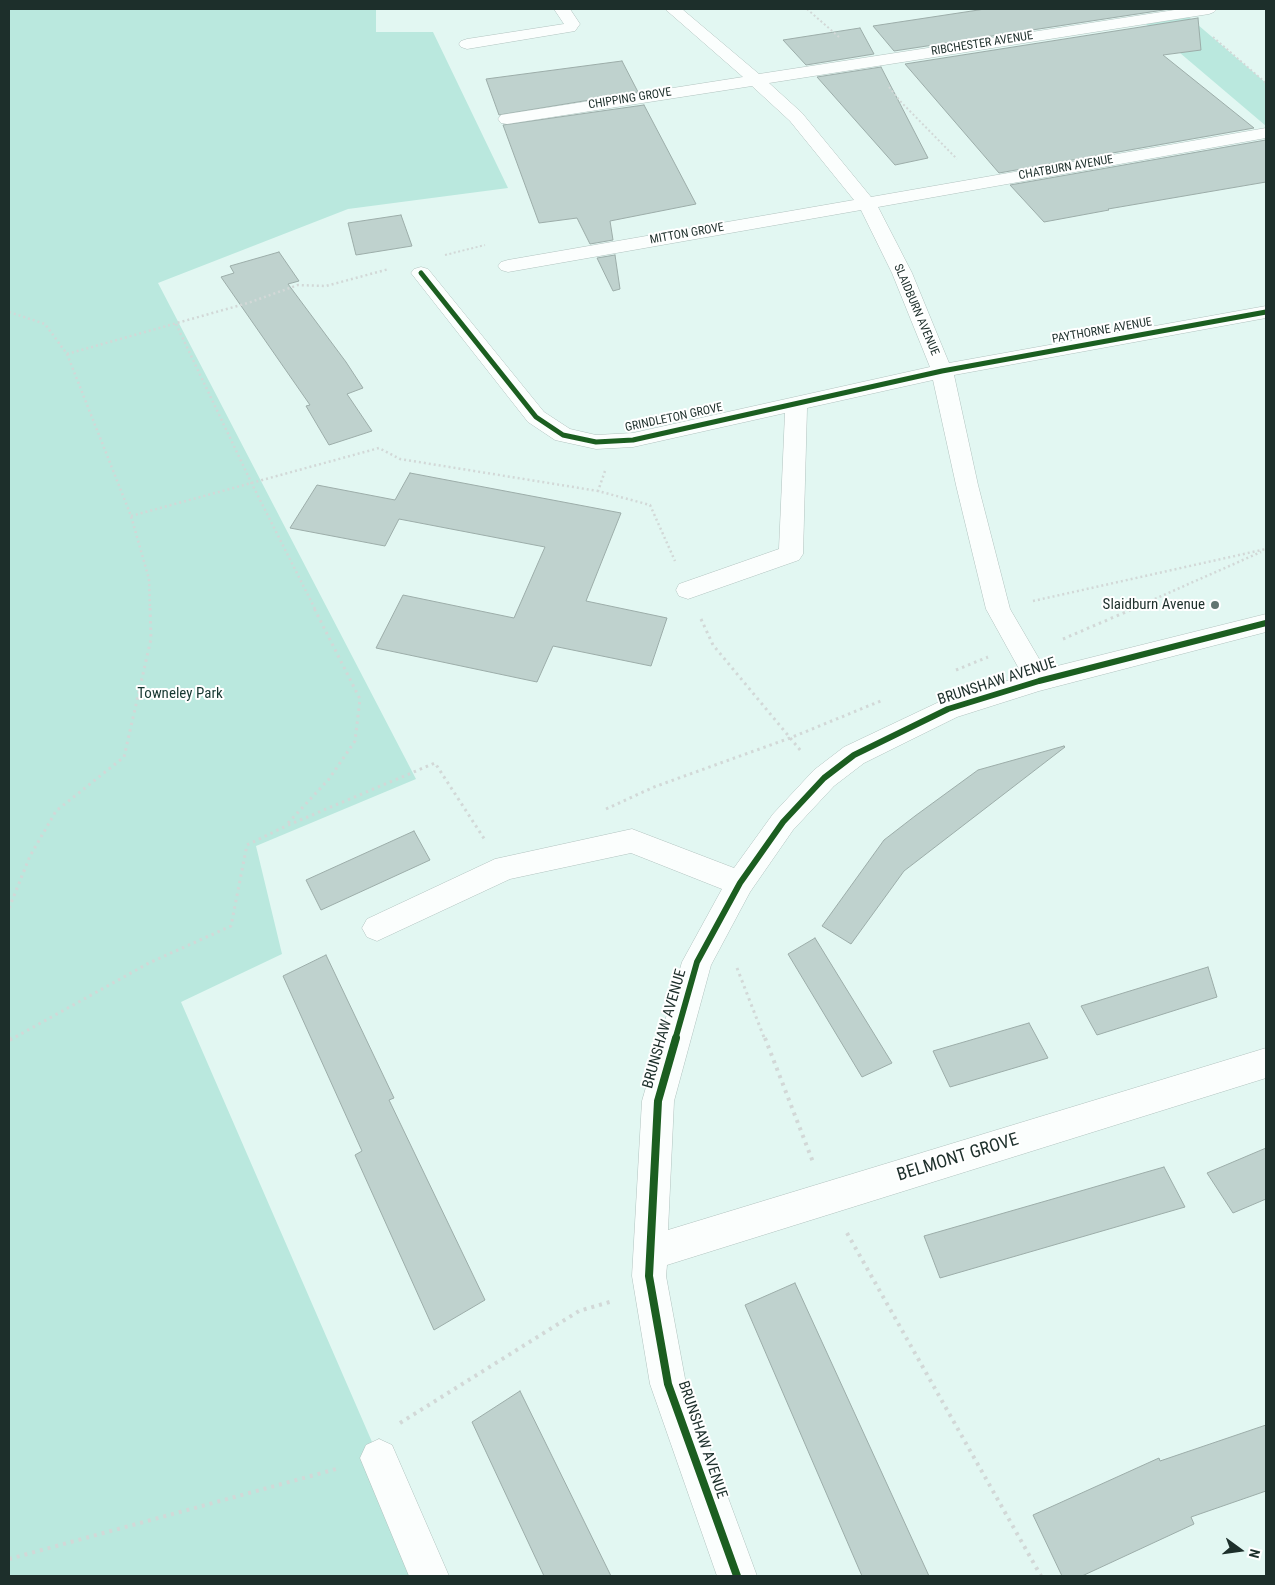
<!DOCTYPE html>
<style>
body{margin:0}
#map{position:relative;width:1275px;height:1585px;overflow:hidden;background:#e2f7f2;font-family:"Roboto Condensed",sans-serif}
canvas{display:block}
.frame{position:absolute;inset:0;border:10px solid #1d2f2b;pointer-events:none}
.north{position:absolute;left:1215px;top:1525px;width:50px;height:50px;-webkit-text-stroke:4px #fff;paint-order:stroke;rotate:104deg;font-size:14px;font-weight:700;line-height:20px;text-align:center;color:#1d2f2b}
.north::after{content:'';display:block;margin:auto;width:18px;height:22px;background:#1d2f2b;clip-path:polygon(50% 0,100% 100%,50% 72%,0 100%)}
</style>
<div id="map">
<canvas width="1275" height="1585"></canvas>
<div class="frame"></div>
<div class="north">N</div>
</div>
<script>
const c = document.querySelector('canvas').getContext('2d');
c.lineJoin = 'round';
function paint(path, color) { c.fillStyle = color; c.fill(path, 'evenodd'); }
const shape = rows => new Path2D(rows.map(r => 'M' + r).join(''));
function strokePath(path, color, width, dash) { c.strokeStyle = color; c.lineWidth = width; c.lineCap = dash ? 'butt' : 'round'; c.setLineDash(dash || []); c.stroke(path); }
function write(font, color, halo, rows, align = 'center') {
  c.font = font + ' "Roboto Condensed",sans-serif'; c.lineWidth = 4; c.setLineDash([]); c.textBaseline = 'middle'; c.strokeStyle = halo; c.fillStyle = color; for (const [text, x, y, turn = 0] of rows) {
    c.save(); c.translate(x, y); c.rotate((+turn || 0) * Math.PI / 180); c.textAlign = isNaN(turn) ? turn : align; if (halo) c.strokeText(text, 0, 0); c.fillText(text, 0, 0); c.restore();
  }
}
const green = shape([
 [9,9,376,9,376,32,433,32,508,188,348,209,158,283,416,779,256,846,282,954,181,1002,379,1458,427,1576,9,1576],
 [1184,13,1266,83,1266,126,1140,19]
]);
const building = shape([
 [985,9,1170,9,894,51,873,26,985,9],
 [1198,18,1201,50,1163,55,1254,128,999,173,905,64,1198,18],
 [860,28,874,54,806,65,783,40,860,28],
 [622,61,638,92,499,115,486,79,622,61],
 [881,67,928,158,895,165,817,77,881,67],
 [644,105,696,204,610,221,613,240,590,244,577,218,539,223,503,125,644,105],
 [1266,140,1266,182,1108,209,1109,210,1044,222,1010,185,1266,140],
 [401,215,412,246,356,255,348,223,401,215],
 [279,252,299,281,288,284,346,362,363,388,347,394,372,431,329,445,306,406,310,405,221,277,234,273,230,266,279,252],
 [615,255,620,289,613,291,597,258,615,255],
 [410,473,621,513,586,601,667,618,651,666,553,646,537,682,376,648,403,595,514,618,545,547,399,519,385,546,290,528,317,485,395,500,410,473],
 [1064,746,1065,747,904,871,851,944,822,926,884,840,915,816,978,770,1064,746],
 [414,831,430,860,321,910,306,880,414,831],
 [815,938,892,1063,862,1077,788,954,815,938],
 [326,955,394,1098,389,1100,485,1300,434,1330,355,1155,362,1151,283,976,326,955],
 [1208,967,1217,997,1097,1035,1081,1006,1208,967],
 [1029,1023,1048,1058,950,1087,933,1051,1029,1023],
 [1266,1148,1266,1199,1233,1213,1207,1173,1266,1148],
 [1164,1167,1185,1207,940,1278,924,1236,1164,1167],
 [795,1283,929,1576,862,1576,745,1305,795,1283],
 [520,1391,611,1576,544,1576,472,1422,520,1391],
 [1266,1425,1266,1491,1191,1517,1194,1524,1082,1576,1062,1576,1033,1515,1159,1458,1160,1461,1266,1425]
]);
const pathFar3 = shape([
 [807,9,839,37],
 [1213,37,1266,83],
 [889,87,901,102,957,159],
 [445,255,485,245]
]);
const pathFar2 = shape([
 [9,312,45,324,67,354,131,516,149,579,150,609],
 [176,324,252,484,315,609],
 [67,354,248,303,298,285,326,286,389,269],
 [605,471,598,491,650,505,675,561],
 [131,516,379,448,400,459,598,491],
 [1033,601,1266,549],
 [1132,609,1261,552]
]);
const pathFar1 = shape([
 [701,619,713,645,801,751],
 [1063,639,1135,608],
 [956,670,988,657],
 [606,809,654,787,790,738,883,700],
 [288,823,329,779,355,741,360,699,314,608],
 [9,908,30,856,56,811,124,757,151,639,150,608],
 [737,968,765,1040],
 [9,1030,9,1040],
 [10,1040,149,963,231,926,247,845,286,826,435,763,485,840]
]);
const path = shape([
 [9,1038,9,1042],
 [765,1038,813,1162],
 [9,1040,12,1038],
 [847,1233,1041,1576],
 [400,1423,579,1311,613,1301],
 [9,1559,340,1468]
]);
const minor = shape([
 [554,9,570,9,580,24,575,31,467,49,461,47,459,44,461,41,467,39,564,24,554,9],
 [665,9,682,9,759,74,1181,9,1217,9,1214,12,1209,14,769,83,802,113,871,197,1266,128,1266,138,878,207,912,273,949,363,1266,306,1266,318,954,375,978,485,1010,609,1045,669,1266,614,1266,632,1039,691,957,717,864,763,834,786,793,830,750,892,711,965,674,1101,668,1230,1266,1048,1266,1078,667,1265,666,1276,686,1384,757,1576,717,1576,650,1384,632,1276,642,1101,682,962,722,889,631,853,510,879,377,941,367,937,362,928,367,919,495,859,632,829,734,868,773,814,814,770,844,747,939,702,1023,676,986,609,956,485,933,380,807,408,803,554,799,560,688,599,679,596,676,590,679,584,779,549,785,413,633,447,596,449,555,440,528,422,411,273,414,269,421,267,428,269,544,412,570,429,596,435,633,433,930,367,892,273,861,210,508,272,501,270,498,266,501,262,508,260,854,200,790,121,752,86,507,124,501,123,498,119,501,115,507,114,743,77,665,9],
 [379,1439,392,1445,449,1576,409,1576,360,1458,366,1445,379,1439]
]);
const cyclewayFar2 = shape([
 [421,273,536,417,563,435,596,442,633,440,942,371,1266,312]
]);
const cyclewayFar1 = shape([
 [675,1040,697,962,740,883,783,822,824,778,854,755,948,709,1039,681,1266,623]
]);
const cycleway = shape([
 [676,1038,658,1101,649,1276,668,1384,737,1576]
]);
const markers = [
 [1215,605,5,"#627571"]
];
const farStreetnames = [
 ["RIBCHESTER AVENUE",982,44,-9],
 ["CHIPPING GROVE",630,99,-9],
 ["CHATBURN AVENUE",1066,168,-10],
 ["MITTON GROVE",687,234,-10],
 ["SLAIDBURN AVENUE",916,310,67],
 ["PAYTHORNE AVENUE",1102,331,-10],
 ["GRINDLETON GROVE",674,418,-12]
];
const poiNames = [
 ["Slaidburn Avenue",1205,605]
];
const streetNames = [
 ["BRUNSHAW AVENUE",997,682,-18],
 ["BRUNSHAW AVENUE",665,1029,-74],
 ["BRUNSHAW AVENUE",702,1440,71]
];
const parkNames = [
 ["Towneley Park",180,694]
];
const nearStreetnames = [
 ["BELMONT GROVE",958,1158,-17]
];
paint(green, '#bae8de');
paint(building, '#bfd2ce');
strokePath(building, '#9cada9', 1);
strokePath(minor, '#b1c3bf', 1);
strokePath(pathFar3, '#d2d8d7', 2, [2, 2.5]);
strokePath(pathFar2, '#d2d8d7', 2.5, [2, 3]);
strokePath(pathFar1, '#d2d8d7', 3, [2.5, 4]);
strokePath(path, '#d2d8d7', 4, [3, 5]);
paint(minor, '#fbfefd');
strokePath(cyclewayFar2, '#1b5e20', 5);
strokePath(cyclewayFar1, '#1b5e20', 6);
strokePath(cycleway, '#1b5e20', 8);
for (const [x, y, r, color] of markers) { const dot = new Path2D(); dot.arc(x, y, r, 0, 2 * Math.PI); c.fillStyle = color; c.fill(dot); strokePath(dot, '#fff', 2); }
write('12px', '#1d2f2b', '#fff', farStreetnames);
write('15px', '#1d2f2b', '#fff', poiNames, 'right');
write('15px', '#1d2f2b', '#fff', streetNames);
write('15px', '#173832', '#fff', parkNames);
write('18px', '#1d2f2b', '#fff', nearStreetnames);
</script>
